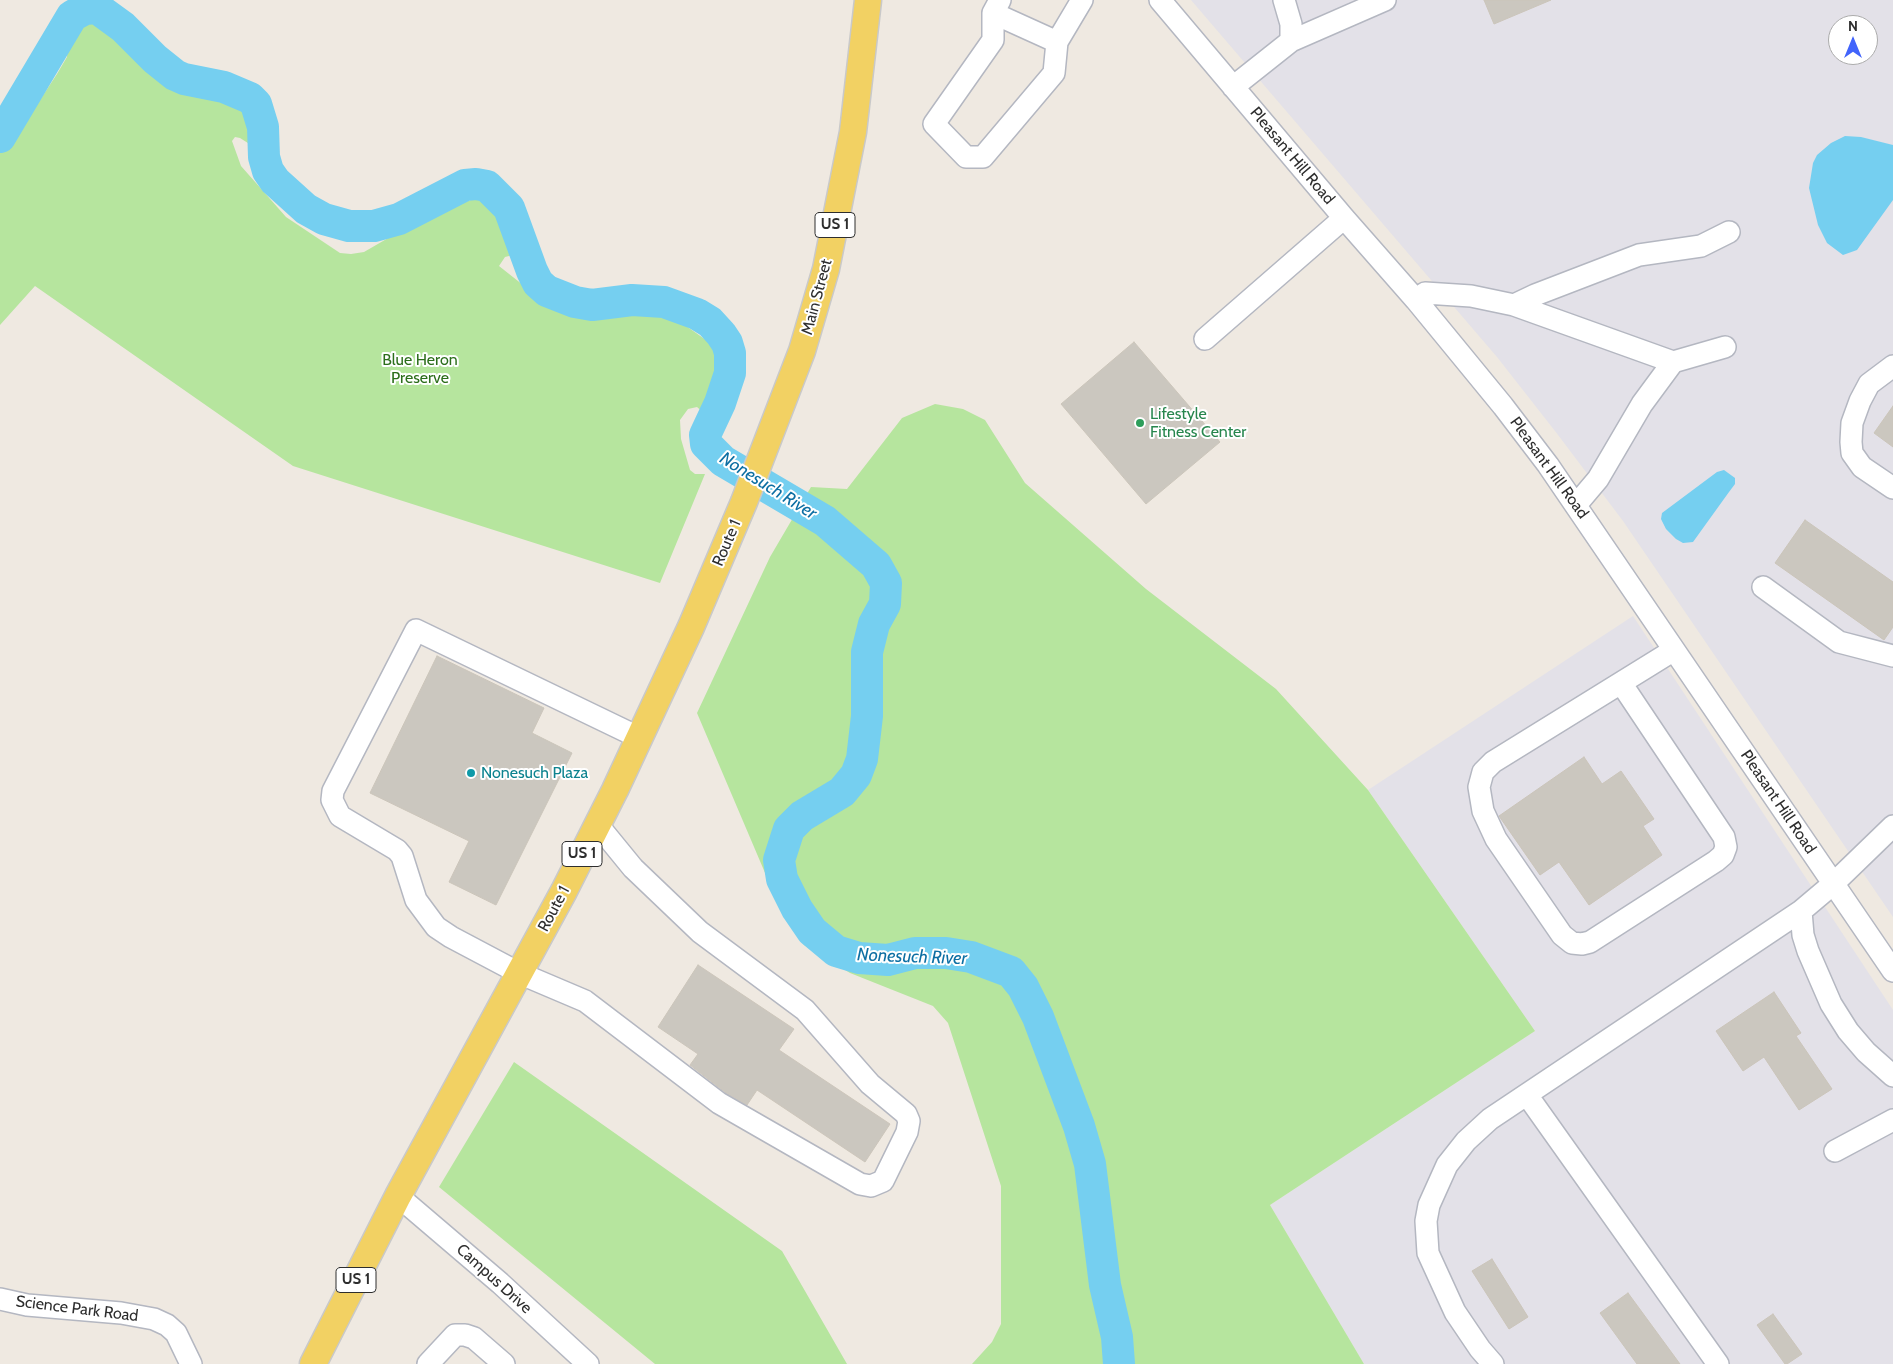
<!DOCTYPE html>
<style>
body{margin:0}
#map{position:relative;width:1893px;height:1364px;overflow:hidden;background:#efe9e1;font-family:Cabin,sans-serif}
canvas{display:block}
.north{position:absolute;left:1828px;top:15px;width:50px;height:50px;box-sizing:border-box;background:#fff;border:1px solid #ababab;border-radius:50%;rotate:0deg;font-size:14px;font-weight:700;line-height:20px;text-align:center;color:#2e2e2e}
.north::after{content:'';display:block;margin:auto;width:18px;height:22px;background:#4264fb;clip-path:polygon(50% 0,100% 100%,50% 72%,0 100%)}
</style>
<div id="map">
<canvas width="1893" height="1364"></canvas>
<div class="north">N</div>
</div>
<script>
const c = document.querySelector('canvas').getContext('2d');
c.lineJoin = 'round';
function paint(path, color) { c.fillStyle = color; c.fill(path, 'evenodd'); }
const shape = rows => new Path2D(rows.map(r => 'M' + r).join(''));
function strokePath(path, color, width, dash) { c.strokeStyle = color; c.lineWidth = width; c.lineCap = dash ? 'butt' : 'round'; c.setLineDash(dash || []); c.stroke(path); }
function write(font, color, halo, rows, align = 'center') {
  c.font = font + ' Cabin,sans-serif'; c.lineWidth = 4; c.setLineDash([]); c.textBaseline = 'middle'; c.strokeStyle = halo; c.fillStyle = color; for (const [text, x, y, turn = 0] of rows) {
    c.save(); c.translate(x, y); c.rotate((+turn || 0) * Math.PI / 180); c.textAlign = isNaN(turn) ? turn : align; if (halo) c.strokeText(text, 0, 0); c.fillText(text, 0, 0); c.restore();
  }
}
const industrial = shape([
 [1191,0,1893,0,1893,917,1623,521,1555,431,1497,357],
 [1838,25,1868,25,1868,55,1838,55],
 [1633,616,1893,1010,1893,1364,1364,1364,1270,1205,1535,1031,1368,790]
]);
const green = shape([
 [85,22,98,23,112,29,130,47,133,52,132,56,174,88,217,96,250,116,253,135,251,145,240,138,235,137,232,141,241,166,286,217,340,253,351,254,364,252,435,211,471,200,486,199,500,212,516,245,513,255,505,257,499,266,523,285,555,301,564,314,580,318,627,306,660,311,672,316,713,345,720,354,723,371,721,378,717,378,714,382,716,393,713,408,706,415,697,407,688,409,680,420,681,439,690,470,695,474,705,474,660,583,293,466,35,286,0,325,0,153,32,112,57,74,67,57,68,37,76,27],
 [935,404,963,409,985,420,1025,483,1146,589,1276,689,1368,790,1535,1031,1270,1205,1364,1364,972,1364,992,1342,1001,1324,1001,1186,948,1023,933,1006,850,973,804,945,777,901,697,713,770,557,811,487,847,489,902,418],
 [514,1062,782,1251,847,1364,655,1364,439,1187]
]);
const water = shape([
 [1845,136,1861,137,1893,145,1893,200,1857,250,1843,255,1827,243,1818,225,1809,188,1813,163,1817,155,1831,143],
 [1724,470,1735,478,1735,484,1729,492,1693,542,1683,543,1676,539,1666,529,1661,519,1662,513,1717,472]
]);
const river = shape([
 [0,137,72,16,85,9,97,8,123,27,155,59,175,75,184,79,224,87,250,98,256,104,263,127,264,157,268,171,275,181,306,209,324,219,349,226,374,226,399,219,465,185,476,184,487,186,509,208,532,271,538,283,547,291,575,302,592,305,632,300,664,302,697,314,710,322,721,334,727,343,730,353,730,373,720,403,705,435,706,444,723,461,825,521,876,565,886,583,885,604,874,624,867,652,867,716,862,759,856,775,842,792,802,816,789,829,779,860,782,879,797,909,812,931,836,951,859,958,888,960,915,953,946,953,971,957,1011,972,1023,987,1038,1017,1079,1126,1090,1164,1105,1285,1117,1337,1119,1364]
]);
const building = shape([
 [1484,0,1551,0,1494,24,1484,0],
 [1134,342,1220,442,1146,504,1061,404,1134,342],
 [1893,406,1893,447,1874,433,1893,406],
 [1805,520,1893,582,1893,627,1884,640,1775,563,1805,520],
 [437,656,544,708,532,733,572,753,496,905,449,882,469,841,370,793,437,656],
 [1584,757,1602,784,1621,771,1654,819,1643,826,1662,855,1589,905,1559,862,1540,875,1499,816,1584,757],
 [698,965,794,1029,779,1050,890,1124,865,1162,757,1090,747,1105,726,1093,690,1065,698,1054,658,1027,698,965],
 [1774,992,1801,1033,1796,1036,1832,1089,1799,1110,1764,1057,1743,1071,1716,1031,1774,992],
 [1492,1259,1528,1317,1509,1329,1472,1271,1492,1259],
 [1628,1293,1680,1364,1637,1364,1600,1313,1628,1293],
 [1773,1314,1802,1354,1787,1364,1785,1364,1757,1325,1773,1314]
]);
const minor = shape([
 [1000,0,993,13,1057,42],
 [1160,0,1344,218,1416,300,1503,406,1548,465,1893,971],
 [993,13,993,40,934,124,966,157,983,157,1054,73,1057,42,1082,0],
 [1291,41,1385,0],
 [1233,87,1291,41,1291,24,1284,0],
 [1416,300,1425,293,1471,296,1514,305,1673,362,1725,347],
 [1514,305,1535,295,1639,255,1701,246,1729,232],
 [1205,339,1344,218],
 [1893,366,1869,384,1860,401,1852,423,1851,442,1852,453,1862,467,1893,488],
 [1576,505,1598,479,1642,404,1673,362],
 [1763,587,1839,642,1893,656],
 [1621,683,1724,837,1726,847,1723,855,1716,861,1590,942,1582,944,1572,943,1562,935,1496,839,1483,811,1479,787,1483,772,1493,762,1674,650],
 [597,824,633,868,700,932,805,1010,870,1084,906,1114,909,1121,907,1132,883,1181,871,1186,860,1184,719,1103,585,1001,519,973,451,937,436,927,416,900,402,856,397,850,340,816,332,800,333,791,416,630,640,738],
 [1801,911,1803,935,1808,951,1831,1004,1848,1031,1866,1052,1893,1076],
 [1527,1095,1718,1364],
 [1835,1151,1893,1120],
 [398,1196,500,1283,588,1364],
 [0,1299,27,1305,121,1313,154,1319,167,1325,176,1333,191,1364],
 [428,1364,455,1335,465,1335,474,1338,504,1364],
 [1493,1364,1480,1349,1455,1312,1428,1253,1426,1221,1429,1205,1447,1165,1466,1141,1490,1119,1801,911,1833,884,1893,826]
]);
const major = shape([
 [313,1364,398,1196,564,891,615,790,691,627,744,502,802,351,826,269,853,132,868,0]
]);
const markers = [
 [1140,423,5,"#2e9e5b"],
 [471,773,5,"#0f9aa8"]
];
const shields = [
 [835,225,40],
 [582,854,40],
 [356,1280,40]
];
const shieldNames = [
 ["US 1",835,225],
 ["US 1",582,854],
 ["US 1",356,1280]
];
const streetNames = [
 ["Pleasant Hill Road",1292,156,50],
 ["Main Street",817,297,-75],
 ["Pleasant Hill Road",1549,468,54],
 ["Route 1",727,543,-67],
 ["Pleasant Hill Road",1778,802,56],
 ["Route 1",554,909,-62],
 ["Campus Drive",494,1279,42],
 ["Science Park Road",77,1309,7]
];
const parkNames = [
 ["Blue Heron",420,360],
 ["Preserve",420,378]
];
const leisureNames = [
 ["Lifestyle",1150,414],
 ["Fitness Center",1150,432]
];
const cultureNames = [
 ["Nonesuch Plaza",481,773]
];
const waterNames = [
 ["Nonesuch River",768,486,32],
 ["Nonesuch River",912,957,2]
];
paint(industrial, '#e3e1e8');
paint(green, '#b6e59e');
paint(water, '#75cff0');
strokePath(river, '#75cff0', 32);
paint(building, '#cbc7bf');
strokePath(building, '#cbc5ba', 1);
strokePath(minor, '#b4b7c1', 24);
strokePath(major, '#c9c9c9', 29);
strokePath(minor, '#fff', 21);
strokePath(major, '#f2d163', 26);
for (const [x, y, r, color] of markers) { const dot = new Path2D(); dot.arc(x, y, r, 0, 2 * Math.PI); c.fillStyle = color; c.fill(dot); strokePath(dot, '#fff', 2); }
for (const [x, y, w] of shields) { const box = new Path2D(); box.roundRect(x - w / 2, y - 12.5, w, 25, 4); c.fillStyle = '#fff'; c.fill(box); strokePath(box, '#2e2e2e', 1); }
write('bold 15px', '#2e2e2e', null, shieldNames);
write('16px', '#2e2e2e', '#fff', streetNames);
write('16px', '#2c6e1b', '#fff', parkNames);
write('16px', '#27864d', '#fff', leisureNames, 'left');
write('16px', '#0d838f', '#fff', cultureNames, 'left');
write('italic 18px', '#0d6fa3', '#fff', waterNames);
</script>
